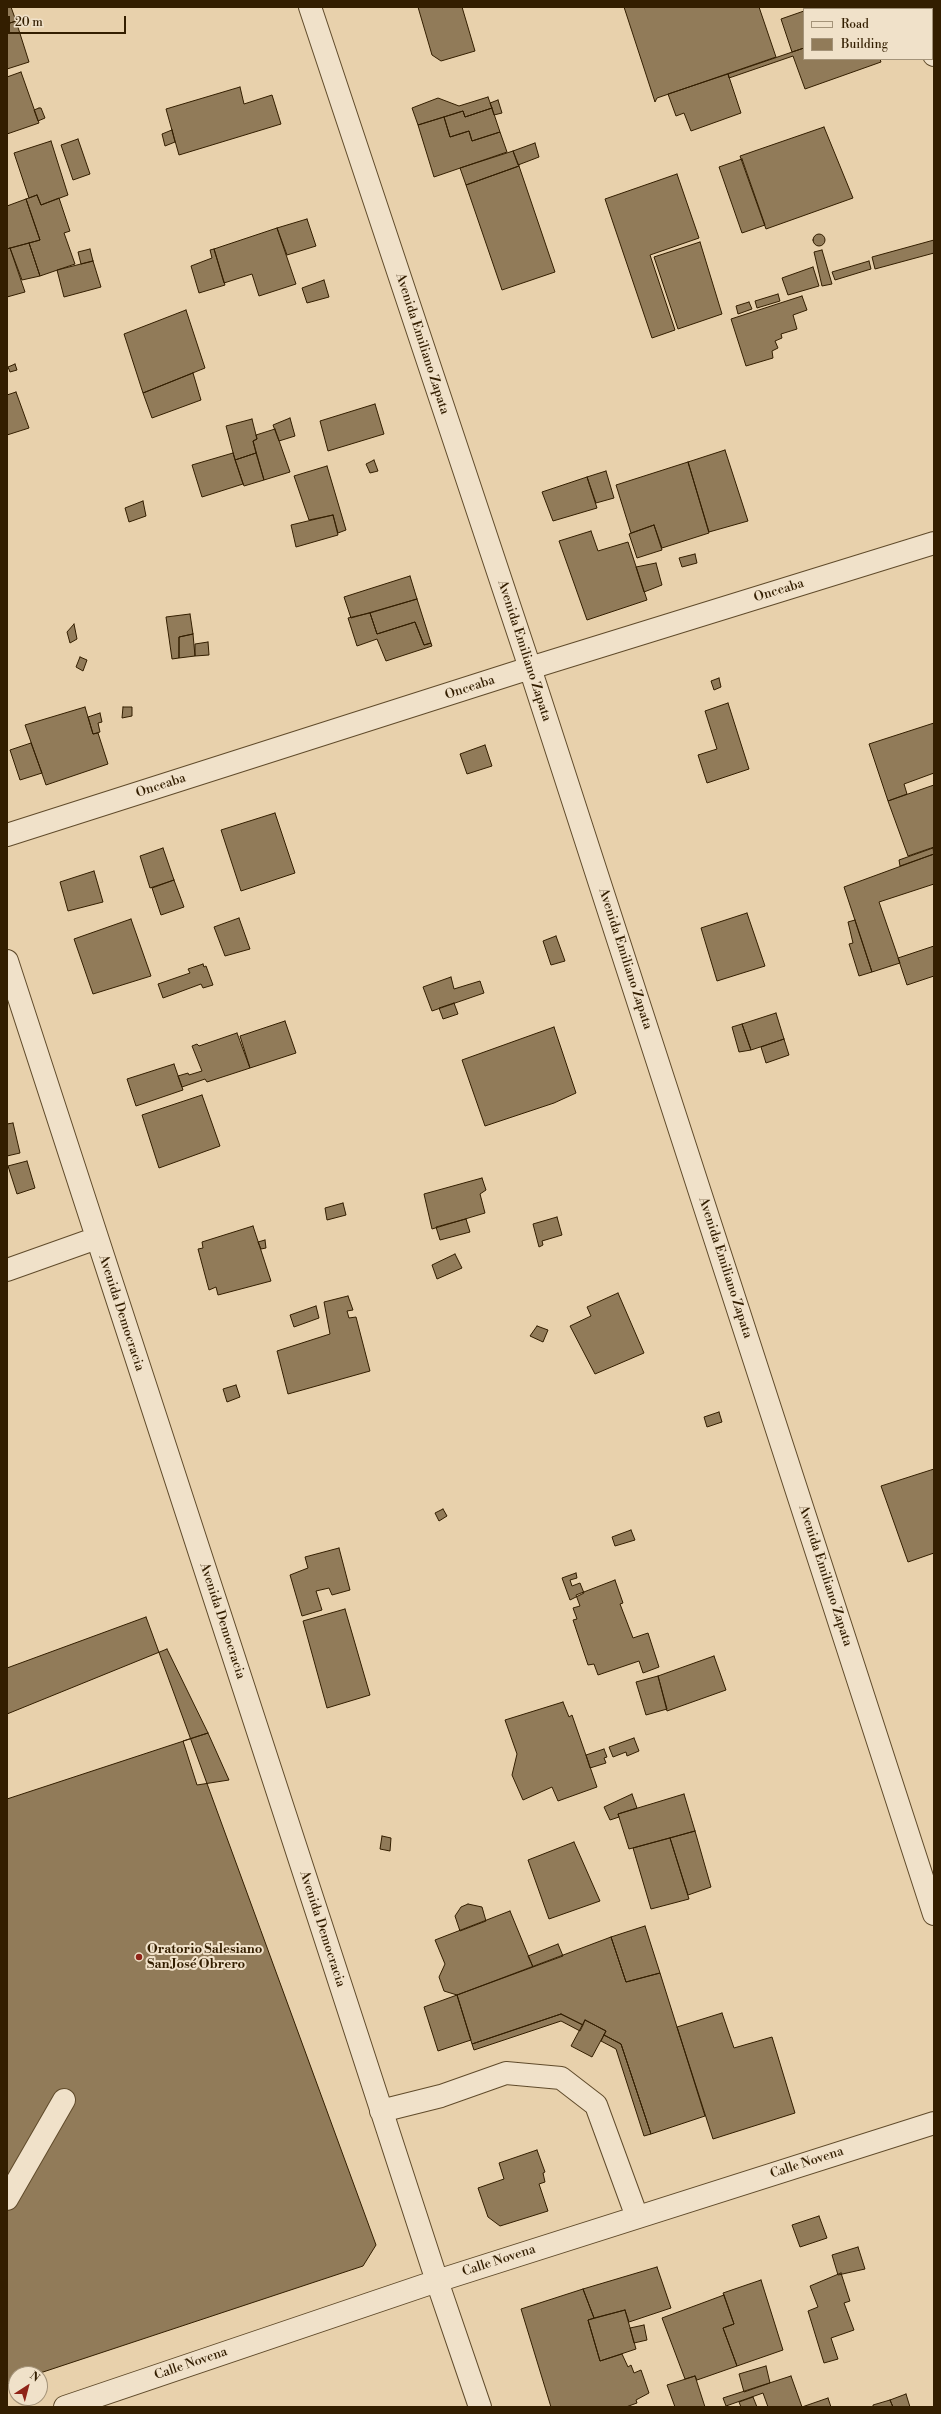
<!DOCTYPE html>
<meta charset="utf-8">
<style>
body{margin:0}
#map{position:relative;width:941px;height:2414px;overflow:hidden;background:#e8d1ac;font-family:"Libre Bodoni",serif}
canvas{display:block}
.frame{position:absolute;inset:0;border:8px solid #331e00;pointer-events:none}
.legend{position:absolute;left:803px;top:8px;width:130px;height:52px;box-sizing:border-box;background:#f0e1c9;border:1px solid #a49379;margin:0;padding:5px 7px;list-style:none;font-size:12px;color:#331e00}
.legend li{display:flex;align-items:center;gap:8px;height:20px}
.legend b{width:20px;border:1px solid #a49379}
.north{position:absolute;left:8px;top:2366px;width:40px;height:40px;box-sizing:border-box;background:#f0e1c9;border:1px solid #a49379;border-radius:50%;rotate:36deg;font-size:11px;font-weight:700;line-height:16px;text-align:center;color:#331e00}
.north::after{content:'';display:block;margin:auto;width:14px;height:18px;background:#8f2418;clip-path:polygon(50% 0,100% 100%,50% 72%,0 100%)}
.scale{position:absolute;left:8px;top:16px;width:118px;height:18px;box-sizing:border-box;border:2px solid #331e00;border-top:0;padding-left:5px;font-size:12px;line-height:14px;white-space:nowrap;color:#331e00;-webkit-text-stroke:3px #f0e1c9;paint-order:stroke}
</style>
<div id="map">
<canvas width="941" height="2414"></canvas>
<div class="frame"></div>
<ul class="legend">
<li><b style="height:5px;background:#f0e1c9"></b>Road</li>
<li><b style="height:11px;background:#917b59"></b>Building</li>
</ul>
<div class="north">N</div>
<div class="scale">20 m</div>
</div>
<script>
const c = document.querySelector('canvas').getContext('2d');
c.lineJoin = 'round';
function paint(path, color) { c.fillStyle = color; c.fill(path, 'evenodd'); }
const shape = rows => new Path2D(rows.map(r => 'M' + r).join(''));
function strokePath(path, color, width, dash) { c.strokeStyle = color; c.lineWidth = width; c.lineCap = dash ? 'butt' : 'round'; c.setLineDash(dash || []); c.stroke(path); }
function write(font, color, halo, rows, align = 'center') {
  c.font = font + ' "Libre Bodoni",serif'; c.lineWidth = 4; c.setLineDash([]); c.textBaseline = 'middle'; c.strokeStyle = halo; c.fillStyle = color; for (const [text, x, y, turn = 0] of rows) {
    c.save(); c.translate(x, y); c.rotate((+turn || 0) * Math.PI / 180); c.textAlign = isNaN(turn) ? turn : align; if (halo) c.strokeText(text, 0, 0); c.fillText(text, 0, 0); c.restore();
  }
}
const building = shape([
 [7,7,11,7,16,21,7,24,7,7],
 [418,7,462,7,475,51,441,61,432,55,418,7],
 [624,7,759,7,776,57,657,98,655,102,624,7],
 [814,7,872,7,873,9,809,9,814,7],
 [804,11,804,48,792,52,781,19,804,11],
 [16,21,29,62,7,69,7,24,16,21],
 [804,48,804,59,880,59,881,62,805,89,793,56,729,78,728,74,804,48],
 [21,72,39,123,7,134,7,77,21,72],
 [728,74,741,113,691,131,684,113,676,116,668,94,728,74],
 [240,87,244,104,272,95,281,124,179,155,166,109,240,87],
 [488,97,492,108,465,117,463,111,418,125,412,108,438,98,459,106,488,97],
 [498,100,502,113,494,115,490,103,498,100],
 [39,108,41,108,45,118,38,121,34,110,39,108],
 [492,108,500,132,472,141,469,131,450,137,444,117,463,111,465,117,492,108],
 [444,117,450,137,469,131,472,141,500,132,507,152,434,177,418,125,444,117],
 [824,127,853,198,766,229,740,156,824,127],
 [172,130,175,142,165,146,162,134,172,130],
 [78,139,90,174,73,180,61,145,78,139],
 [51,141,68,195,41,205,37,195,29,198,14,153,51,141],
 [535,143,539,157,518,165,513,151,535,143],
 [513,151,519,166,466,185,460,168,513,151],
 [742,159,765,225,742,233,719,167,742,159],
 [519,166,555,272,502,290,466,185,519,166],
 [677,174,699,238,650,255,675,330,652,338,605,199,677,174],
 [37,195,41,205,59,198,70,231,64,233,75,264,40,276,29,243,40,240,26,199,37,195],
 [26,199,40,240,7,249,7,206,26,199],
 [307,219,316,246,287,255,277,228,307,219],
 [277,228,296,284,259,296,252,274,224,283,214,249,277,228],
 '813 240a6 6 0 1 1 12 0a6 6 0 1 1-12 0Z',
 [934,240,934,253,875,269,872,257,934,240],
 [700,242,722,314,678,329,654,257,700,242],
 [29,243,40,276,22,280,10,248,29,243],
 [10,248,25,292,7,297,7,249,10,248],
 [90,249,93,261,81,264,78,252,90,249],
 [214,249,225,285,199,293,191,266,212,258,210,250,214,249],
 [822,250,832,284,822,286,814,252,822,250],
 [93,261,101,287,64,297,57,270,93,261],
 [869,261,871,269,835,280,832,272,869,261],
 [813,267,819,286,788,295,782,278,813,267],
 [324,280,329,297,307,303,302,288,324,280],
 [778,294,780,301,757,308,755,301,778,294],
 [802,296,807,310,793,315,797,329,781,334,782,338,775,341,778,348,772,351,773,358,746,366,731,319,802,296],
 [749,302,752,309,738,314,736,306,749,302],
 [186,310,205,368,143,393,124,334,186,310],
 [15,364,17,370,10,372,8,367,15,364],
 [193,373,201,400,152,418,143,393,193,373],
 [16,392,29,428,7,435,7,395,16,392],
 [375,404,384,434,328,451,320,421,375,404],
 [290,418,295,436,279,441,273,425,290,418],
 [252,419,257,439,253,441,256,453,235,460,226,426,252,419],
 [275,429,290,472,264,480,253,441,257,439,256,435,275,429],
 [725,450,748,521,709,532,688,462,725,450],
 [233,453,243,484,202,497,192,465,233,453],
 [256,453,264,480,244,486,235,460,256,453],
 [374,460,378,471,370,473,366,464,374,460],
 [688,462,709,533,662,548,654,525,631,533,616,485,688,462],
 [327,466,346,530,338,533,333,515,309,520,294,476,327,466],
 [606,471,614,498,596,503,587,477,606,471],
 [587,477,597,508,553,521,542,492,587,477],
 [143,501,146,516,129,522,125,508,143,501],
 [333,515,338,535,296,547,291,525,333,515],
 [654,525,662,550,637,558,629,534,654,525],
 [591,531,598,551,628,542,647,600,587,620,559,541,591,531],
 [695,554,697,563,682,567,679,558,695,554],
 [656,563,662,585,644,592,636,567,656,563],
 [410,576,417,599,351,618,344,597,410,576],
 [417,599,431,643,424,645,415,622,377,634,370,613,417,599],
 [370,613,377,634,415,622,424,645,431,643,432,646,386,661,377,639,357,646,348,618,370,613],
 [190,614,193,634,179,637,179,658,172,659,166,617,190,614],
 [74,624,77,639,70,643,67,632,74,624],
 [193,634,195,656,179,658,179,637,193,634],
 [208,642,209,655,195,656,195,644,208,642],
 [80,657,87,660,83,671,76,667,80,657],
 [719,678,721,687,714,690,711,681,719,678],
 [728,703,749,769,707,783,698,755,717,749,705,711,728,703],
 [85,707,93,734,98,733,108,764,46,785,25,725,85,707],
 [123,707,132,707,132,716,122,718,123,707],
 [100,713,102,722,98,723,100,732,93,734,88,717,100,713],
 [934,723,934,773,904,784,907,794,888,801,869,744,934,723],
 [31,743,42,773,20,780,10,750,31,743],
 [485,745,492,766,467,774,460,754,485,745],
 [934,785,934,847,908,856,888,801,934,785],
 [275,813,295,873,241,891,221,830,275,813],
 [163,848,174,880,150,888,140,856,163,848],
 [933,848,934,854,900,866,899,860,933,848],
 [934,854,934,884,879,902,900,963,872,972,844,887,934,854],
 [94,871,103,902,68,911,60,882,94,871],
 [174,880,184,907,161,915,152,888,174,880],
 [747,913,765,966,717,981,701,928,747,913],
 [239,918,250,949,225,956,214,927,239,918],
 [131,919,151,976,93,994,74,939,131,919],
 [855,920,872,972,859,976,849,944,853,943,848,922,855,920],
 [556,936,565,961,551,965,543,941,556,936],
 [934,946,934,976,907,985,898,958,934,946],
 [203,964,204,967,206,966,213,985,203,988,201,984,163,998,158,984,190,973,188,969,203,964],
 [451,977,454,989,480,981,484,993,432,1011,423,987,451,977],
 [454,1003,458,1014,443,1019,439,1008,454,1003],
 [776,1013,784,1039,751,1050,742,1024,776,1013],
 [285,1021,296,1053,250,1068,240,1036,285,1021],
 [742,1024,751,1050,739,1052,732,1027,742,1024],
 [554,1027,576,1093,554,1103,485,1126,462,1060,554,1027],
 [237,1033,250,1068,207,1082,205,1079,182,1087,178,1076,188,1073,189,1075,202,1071,192,1046,197,1044,199,1046,237,1033],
 [784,1039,789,1055,766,1063,761,1047,784,1039],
 [174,1064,183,1090,136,1106,127,1079,174,1064],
 [202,1095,220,1146,159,1168,142,1115,202,1095],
 [13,1123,20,1153,7,1156,7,1124,13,1123],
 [27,1161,35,1188,17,1194,8,1166,27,1161],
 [482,1178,486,1190,480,1194,485,1213,432,1229,424,1194,482,1178],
 [343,1203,346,1215,327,1220,325,1208,343,1203],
 [557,1217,562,1235,542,1241,543,1245,539,1247,533,1224,557,1217],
 [466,1219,470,1232,440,1240,436,1227,466,1219],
 [253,1226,271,1281,218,1295,216,1287,209,1290,198,1249,203,1248,202,1242,253,1226],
 [265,1240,266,1248,261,1249,258,1242,265,1240],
 [455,1254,462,1268,437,1279,432,1265,455,1254],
 [618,1293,644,1353,595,1374,570,1326,591,1316,587,1307,618,1293],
 [348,1296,353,1310,347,1311,349,1318,356,1317,370,1371,288,1394,277,1351,330,1334,324,1302,348,1296],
 [316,1306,319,1318,294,1327,290,1315,316,1306],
 [537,1326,548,1330,543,1342,530,1336,537,1326],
 [236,1385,240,1397,227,1402,223,1389,236,1385],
 [719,1412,722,1422,707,1427,704,1417,719,1412],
 [934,1469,934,1553,908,1562,881,1486,934,1469],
 [443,1509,447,1516,439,1521,435,1513,443,1509],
 [631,1530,635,1540,615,1546,612,1537,631,1530],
 [339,1548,350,1590,332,1595,329,1588,316,1591,322,1610,302,1616,290,1575,308,1568,305,1557,339,1548],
 [576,1573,577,1578,570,1580,572,1586,580,1583,584,1593,570,1600,562,1578,576,1573],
 [615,1580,623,1603,620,1604,633,1638,648,1633,659,1667,643,1673,639,1661,598,1675,594,1664,588,1665,573,1620,577,1619,573,1608,580,1606,576,1595,615,1580],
 [345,1609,370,1695,327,1708,303,1621,345,1609],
 [146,1617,376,2245,363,2266,37,2374,16,2374,16,2381,7,2384,7,1668,146,1617],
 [167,1649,208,1733,7,1799,7,1714,167,1649],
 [714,1656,726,1690,667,1711,658,1676,714,1656],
 [658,1676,667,1709,646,1715,636,1682,658,1676],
 [563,1702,569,1717,572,1715,597,1787,558,1801,552,1787,523,1800,512,1775,517,1754,505,1720,563,1702],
 [208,1733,229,1780,197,1785,183,1741,208,1733],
 [634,1738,639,1751,627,1756,626,1752,613,1757,609,1747,634,1738],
 [604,1749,607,1757,604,1758,606,1763,590,1768,586,1755,604,1749],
 [632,1794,637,1808,618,1814,619,1817,610,1820,604,1807,632,1794],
 [684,1794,695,1831,629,1849,618,1814,684,1794],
 [695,1831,711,1887,688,1895,670,1838,695,1831],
 [382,1836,391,1838,390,1851,380,1849,382,1836],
 [670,1838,689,1899,651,1909,633,1848,670,1838],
 [574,1842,600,1901,549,1919,528,1860,574,1842],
 [468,1904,482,1907,486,1921,460,1931,455,1916,461,1907,468,1904],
 [510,1911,533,1967,457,1995,444,1991,439,1977,445,1964,435,1940,510,1911],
 [645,1926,660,1973,626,1982,611,1937,645,1926],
 [611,1937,626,1982,660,1973,705,2116,651,2134,621,2044,604,2035,606,2031,585,2020,583,2025,561,2014,472,2044,457,1995,611,1937],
 [558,1944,563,1956,533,1967,528,1956,558,1944],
 [457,1995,471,2040,438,2051,424,2007,457,1995],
 [722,2013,734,2048,772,2037,795,2113,713,2139,677,2027,722,2013],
 [561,2014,583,2025,580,2031,561,2021,474,2050,472,2044,561,2014],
 [585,2020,606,2031,592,2057,571,2046,585,2020],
 [604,2035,621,2044,651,2134,644,2136,616,2049,601,2041,604,2035],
 [537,2150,545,2172,543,2173,545,2182,539,2184,548,2211,500,2226,488,2217,478,2188,504,2179,499,2163,537,2150],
 [819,2216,827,2238,800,2247,792,2225,819,2216],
 [858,2247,865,2269,838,2275,832,2255,858,2247],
 [657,2267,671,2308,629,2322,625,2310,594,2318,583,2289,657,2267],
 [841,2273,850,2301,844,2303,854,2330,831,2338,838,2359,824,2363,808,2311,818,2307,810,2286,841,2273],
 [761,2280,783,2350,737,2366,723,2328,734,2324,723,2293,761,2280],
 [583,2289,594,2318,588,2320,600,2361,622,2354,628,2367,631,2365,634,2373,641,2370,649,2393,636,2400,637,2403,626,2407,551,2407,521,2309,583,2289],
 [724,2295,734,2324,723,2328,737,2366,697,2380,695,2376,685,2379,662,2318,724,2295],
 [625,2310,636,2349,600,2361,588,2320,625,2310],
 [644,2325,647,2340,634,2343,630,2328,644,2325],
 [766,2366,770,2383,744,2392,739,2374,766,2366],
 [695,2376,705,2407,675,2407,667,2385,695,2376],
 [791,2376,802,2407,768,2407,763,2393,726,2406,723,2398,791,2376],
 [906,2394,910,2407,893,2407,890,2400,906,2394],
 [753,2397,757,2407,741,2407,739,2402,753,2397],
 [828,2398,831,2407,802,2407,828,2398],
 [890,2400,893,2407,873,2407,873,2405,890,2400]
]);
const minor = shape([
 [310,7,530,668,934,1914],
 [918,7,919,9],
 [932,49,934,55],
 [7,835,530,668,934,543],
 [7,961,437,2281,480,2407],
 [7,1270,97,1238],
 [381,2111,441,2096,506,2073,561,2078,596,2105,637,2217],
 [7,2199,64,2100],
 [65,2407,437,2281,934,2123]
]);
const markers = [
 [139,1957,4,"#8f2418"]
];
const streetNames = [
 ["Avenida Emiliano Zapata",422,344,72],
 ["Onceaba",779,591,-17],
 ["Avenida Emiliano Zapata",524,651,72],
 ["Onceaba",470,688,-18],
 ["Onceaba",161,786,-18],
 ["Avenida Emiliano Zapata",625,959,72],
 ["Avenida Emiliano Zapata",725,1268,72],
 ["Avenida Democracia",121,1313,72],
 ["Avenida Emiliano Zapata",825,1576,72],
 ["Avenida Democracia",222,1621,72],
 ["Avenida Democracia",322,1929,72],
 ["Calle Novena",807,2163,-18],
 ["Calle Novena",499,2261,-18],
 ["Calle Novena",191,2364,-19]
];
const poiNames = [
 ["Oratorio Salesiano",147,1950],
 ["San José Obrero",147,1965]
];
paint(building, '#917b59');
strokePath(building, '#331e00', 1);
strokePath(minor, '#604b2b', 24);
strokePath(minor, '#f0e1c9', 22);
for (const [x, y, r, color] of markers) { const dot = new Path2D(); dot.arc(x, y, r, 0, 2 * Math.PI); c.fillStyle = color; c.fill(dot); strokePath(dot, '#f0e1c9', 1.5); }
write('13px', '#331e00', '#f0e1c9', streetNames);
write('bold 13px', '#331e00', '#f0e1c9', poiNames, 'left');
</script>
